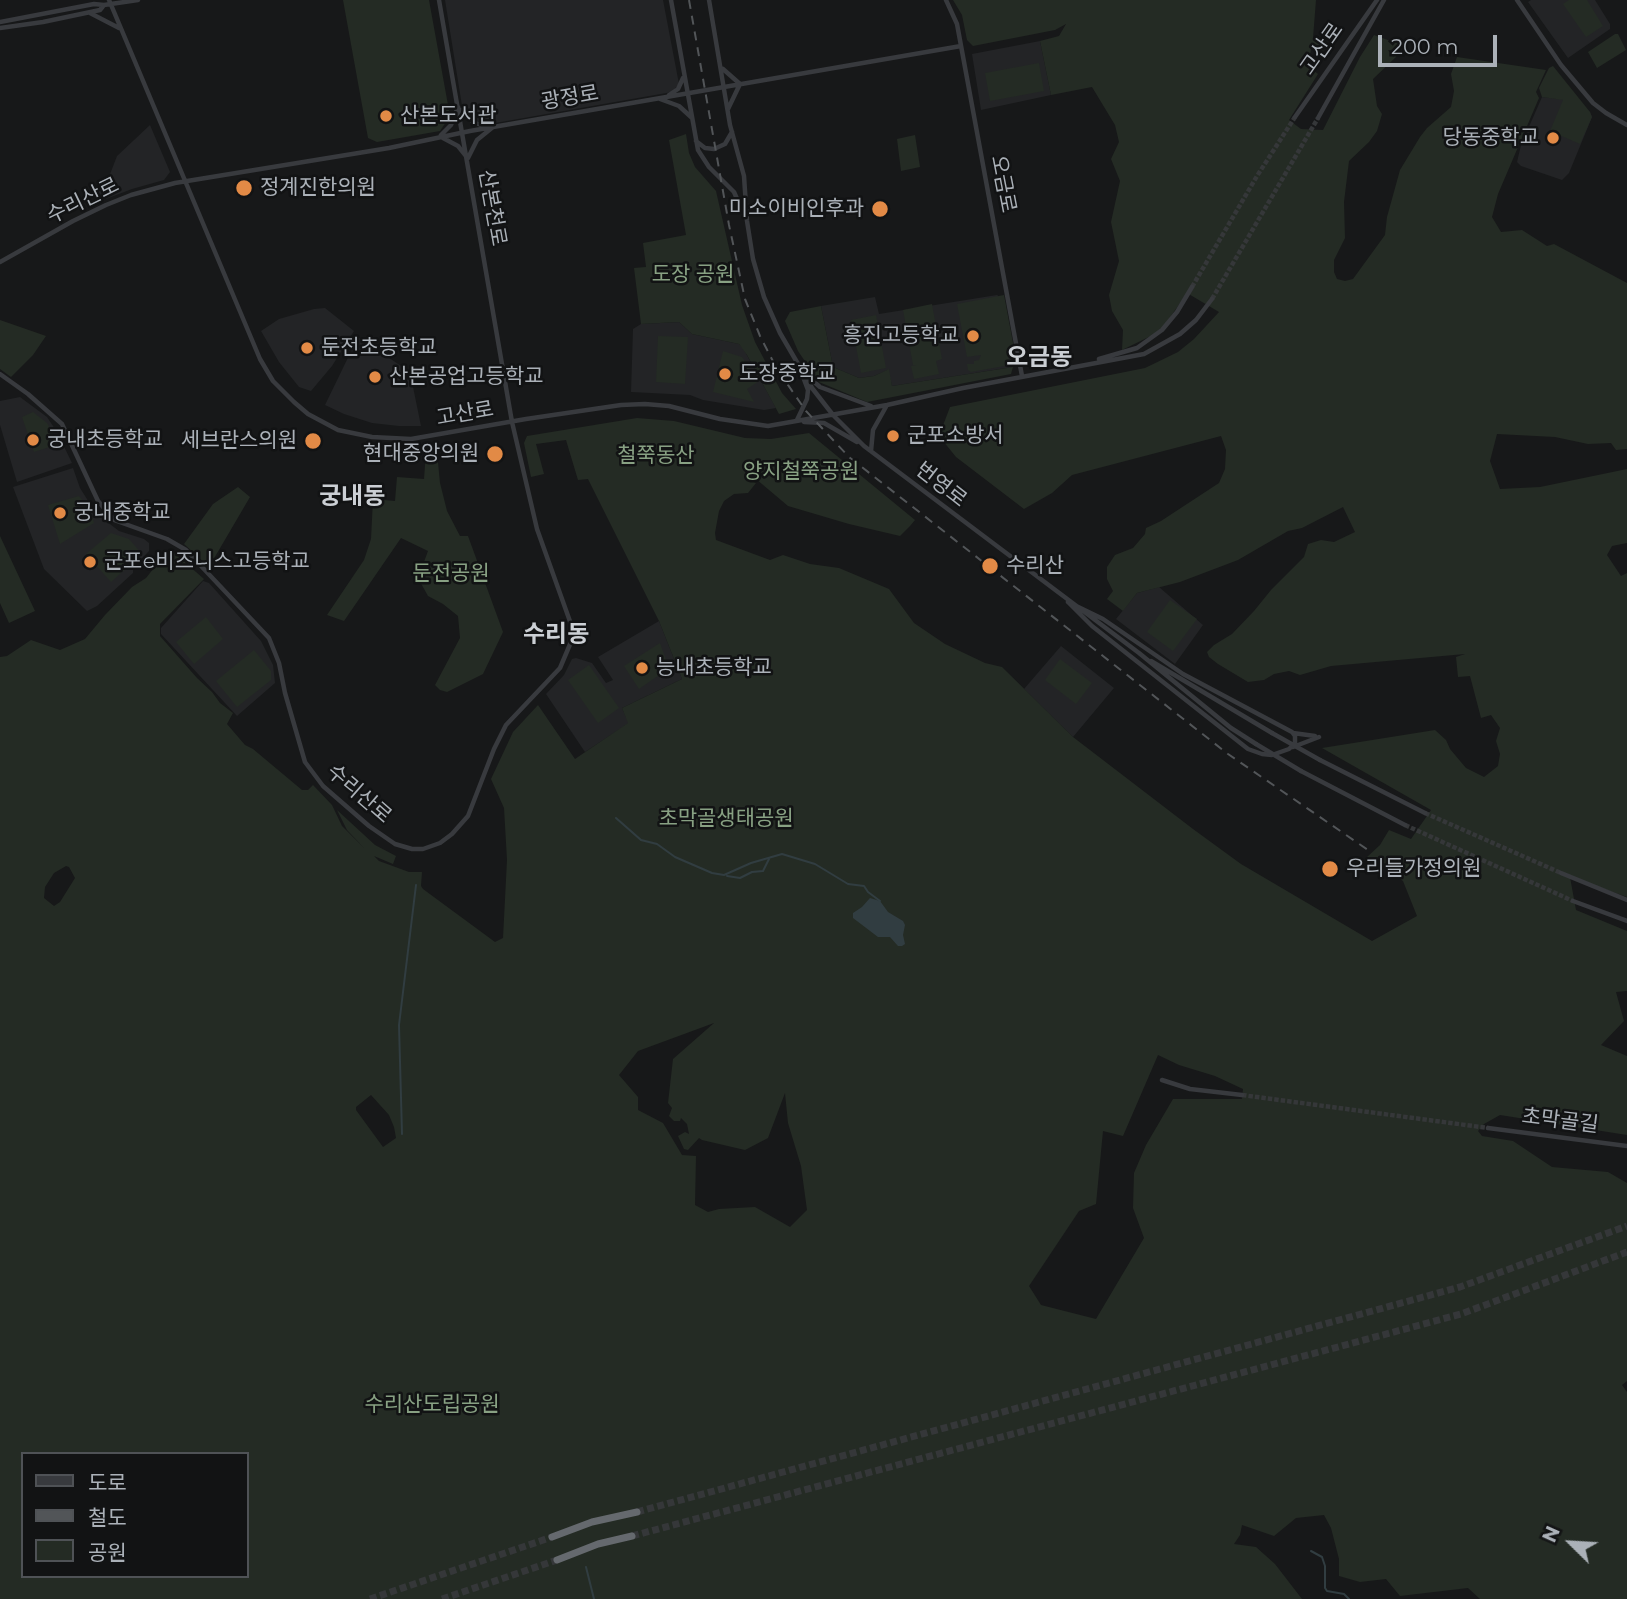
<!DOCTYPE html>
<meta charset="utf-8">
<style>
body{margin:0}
#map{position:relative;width:1627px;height:1599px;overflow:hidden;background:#171819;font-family:Montserrat,"Noto Sans KR",sans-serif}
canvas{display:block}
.legend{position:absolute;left:21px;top:1452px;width:228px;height:126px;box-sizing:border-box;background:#121314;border:2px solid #4f5256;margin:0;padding:9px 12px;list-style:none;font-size:21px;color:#abb1b8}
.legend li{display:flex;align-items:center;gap:14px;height:35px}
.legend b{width:35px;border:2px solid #4f5256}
.north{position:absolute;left:1536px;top:1508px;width:70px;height:70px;-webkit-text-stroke:5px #121314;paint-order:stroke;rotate:294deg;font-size:19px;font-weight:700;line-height:28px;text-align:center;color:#abb1b8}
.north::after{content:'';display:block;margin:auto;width:24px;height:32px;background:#abb1b8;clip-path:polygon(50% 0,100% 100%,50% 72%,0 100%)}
.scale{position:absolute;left:1378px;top:35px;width:119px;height:32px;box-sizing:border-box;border:4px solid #abb1b8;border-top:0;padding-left:9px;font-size:21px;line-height:24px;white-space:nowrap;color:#abb1b8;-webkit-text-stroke:5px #121314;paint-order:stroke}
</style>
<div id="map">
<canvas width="1627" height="1599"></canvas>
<ul class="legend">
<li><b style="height:9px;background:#383a3e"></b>도로</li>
<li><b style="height:9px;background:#525558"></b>철도</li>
<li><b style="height:19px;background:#242b24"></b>공원</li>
</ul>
<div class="north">N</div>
<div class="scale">200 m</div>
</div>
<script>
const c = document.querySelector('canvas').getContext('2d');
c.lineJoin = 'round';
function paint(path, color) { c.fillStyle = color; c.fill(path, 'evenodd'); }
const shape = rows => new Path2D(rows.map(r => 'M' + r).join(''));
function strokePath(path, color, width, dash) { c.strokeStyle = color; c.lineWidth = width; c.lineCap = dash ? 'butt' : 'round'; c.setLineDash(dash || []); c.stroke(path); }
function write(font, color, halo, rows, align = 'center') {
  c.font = font + ' Montserrat,"Noto Sans KR",sans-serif'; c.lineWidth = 5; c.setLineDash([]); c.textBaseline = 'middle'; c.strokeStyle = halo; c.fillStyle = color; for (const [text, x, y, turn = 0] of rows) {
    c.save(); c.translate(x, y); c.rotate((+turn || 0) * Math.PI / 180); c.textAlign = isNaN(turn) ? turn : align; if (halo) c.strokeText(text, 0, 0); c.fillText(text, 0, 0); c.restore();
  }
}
const built = shape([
 [445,0,663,0,679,84,672,92,484,125,463,112],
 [1531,0,1595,0,1610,24,1610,29,1568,58,1528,2],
 [1040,41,1051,95,981,110,972,54],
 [1542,97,1561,99,1583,108,1590,112,1592,117,1569,173,1562,180,1521,166,1517,162,1521,145],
 [150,125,170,172,164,180,132,189,98,202,97,193,107,182,117,156],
 [997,295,1000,297,1013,367,892,386,888,370,874,376,859,378,833,367,821,306,875,297,879,314],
 [325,308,354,331,332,366,311,391,299,387,279,362,261,331,279,319,314,309],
 [679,322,692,334,739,344,743,348,776,408,764,410,703,400,690,395,631,392,633,329,641,324],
 [358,337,410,372,421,426,399,426,372,423,344,414,325,405],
 [20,397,47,417,57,432,72,463,17,482,0,425,0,401],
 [73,468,80,488,92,507,102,518,119,531,144,539,149,543,149,551,133,568,133,573,97,606,87,611,44,569,13,487],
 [203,581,209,583,261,641,273,665,275,683,237,716,161,634,161,628],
 [1159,587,1203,625,1175,664,1116,619,1137,593],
 [659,621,682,679,622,708,629,723,585,752,546,694,564,675,572,659,576,658,592,663,606,683,613,680,598,657],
 [1061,646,1114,688,1073,737,1024,689]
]);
const green = shape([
 [343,0,429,0,450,116,440,131,377,142,368,138],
 [953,0,1316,0,1313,38,1323,39,1327,43,1322,53,1311,49,1308,66,1318,74,1289,120,1301,129,1323,130,1360,57,1374,35,1399,44,1396,57,1373,79,1377,106,1382,114,1377,131,1369,142,1349,161,1344,202,1345,238,1334,260,1334,272,1337,279,1345,281,1353,279,1385,235,1387,217,1400,170,1420,137,1427,128,1451,107,1454,91,1451,74,1457,57,1546,70,1536,92,1539,98,1498,194,1492,217,1501,232,1522,230,1547,246,1554,244,1627,283,1627,449,1616,450,1611,443,1588,444,1555,437,1497,434,1490,461,1500,489,1540,487,1627,469,1627,543,1612,546,1607,555,1621,576,1627,573,1627,897,1570,877,1576,910,1627,931,1627,991,1616,992,1624,1021,1601,1045,1627,1056,1627,1135,1500,1115,1484,1124,1478,1131,1482,1136,1513,1141,1552,1167,1608,1172,1627,1183,1627,1381,1622,1385,1627,1392,1627,1599,1480,1599,1468,1588,1400,1596,1386,1579,1360,1582,1339,1576,1339,1559,1331,1528,1324,1515,1296,1518,1274,1536,1242,1525,1240,1535,1234,1544,1256,1547,1275,1564,1302,1599,0,1599,0,657,7,656,31,640,60,650,85,639,105,615,132,587,146,578,165,554,172,551,204,579,160,624,160,636,197,678,212,692,220,703,233,713,227,724,245,745,253,749,302,790,308,790,313,785,332,805,342,826,364,848,347,830,337,810,375,845,396,856,393,864,374,856,379,861,409,872,422,872,421,886,423,889,495,942,503,938,507,860,504,808,491,779,513,732,538,705,575,759,628,723,622,708,682,679,659,621,588,479,578,480,566,440,536,444,544,474,531,477,524,443,527,436,637,418,674,421,745,438,771,439,809,433,915,520,910,526,900,536,849,524,788,506,756,479,752,469,745,477,756,483,748,493,734,494,724,501,719,511,715,533,716,540,770,560,783,555,810,564,839,568,889,589,914,623,945,644,985,663,1002,667,1073,737,1193,829,1241,864,1372,941,1417,916,1403,881,1367,857,1380,845,1389,830,1411,839,1431,810,1322,748,1435,730,1446,740,1450,749,1466,768,1484,777,1498,766,1500,754,1496,741,1500,728,1491,715,1481,718,1470,676,1458,677,1456,657,1465,654,1331,666,1300,675,1289,671,1274,674,1264,680,1248,682,1218,664,1209,657,1207,652,1214,645,1232,634,1254,611,1271,590,1304,557,1308,544,1321,540,1334,542,1355,532,1343,507,1302,528,1288,531,1238,560,1180,582,1137,593,1123,611,1107,599,1113,591,1107,579,1107,567,1115,555,1133,548,1145,534,1146,528,1161,521,1219,483,1225,469,1226,450,1221,436,1072,475,1052,493,1024,509,956,457,939,436,950,407,1145,368,1178,352,1194,339,1219,312,1187,293,1164,326,1155,334,1122,350,1123,330,1112,311,1109,295,1119,261,1111,222,1120,181,1111,159,1119,142,1115,125,1092,87,1051,95,1040,41,1059,36,1066,24,1055,30,973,46,967,40,962,15],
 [66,866,69,867,75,878,60,902,54,906,44,898,45,887,54,873],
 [714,1023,673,1059,668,1103,672,1108,669,1116,674,1121,680,1121,681,1118,687,1124,689,1134,685,1132,678,1136,684,1149,688,1150,699,1138,702,1140,745,1150,768,1138,785,1093,788,1123,801,1166,807,1210,790,1227,755,1207,719,1209,708,1212,695,1205,696,1156,682,1155,663,1123,638,1110,638,1097,619,1075,638,1051],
 [1158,1055,1179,1065,1215,1076,1243,1089,1242,1099,1173,1099,1146,1145,1134,1173,1133,1208,1144,1238,1096,1319,1041,1305,1029,1286,1079,1211,1096,1204,1103,1131,1123,1136],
 [371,1095,389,1115,394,1127,396,1138,383,1147,356,1110,356,1107],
 [23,1454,247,1454,247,1576,23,1576],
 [1569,0,1587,0,1603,26,1586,37,1563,4],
 [1615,34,1618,34,1626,50,1597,68,1588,52],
 [1039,63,1044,91,990,101,985,73],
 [1553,66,1590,112,1592,117,1580,144,1550,131,1563,100,1542,97,1539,88,1549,68],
 [686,134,689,153,695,167,716,191,742,305,755,342,782,393,796,409,779,414,747,355,739,344,692,334,679,322,641,324,634,268,646,267,643,243,686,235,669,140],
 [915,135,920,167,901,171,897,139],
 [1004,295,1014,348,1007,350,1010,365,971,372,968,370,967,364,974,364,974,361,979,360,981,355,967,357,957,304],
 [932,304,942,359,936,361,939,374,914,379,911,366,917,365,913,365,903,310],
 [821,306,833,367,859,378,874,376,889,369,892,386,1013,367,1011,374,867,402,819,382,798,351,785,321,790,312],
 [876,315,886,368,861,373,851,320],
 [0,320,46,336,33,355,11,377,0,369],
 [658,336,688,337,685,384,656,382],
 [723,351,742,357,759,381,747,389,754,402,713,392],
 [33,412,47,423,59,444,34,452,22,417],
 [426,452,437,452,440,483,447,511,460,536,468,536,503,632,483,674,447,692,440,690,435,685,460,638,458,616,443,604,428,596,418,578,428,551,401,538,344,621,327,615,364,560,371,539,373,499,395,501,397,477,424,479],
 [238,487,250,497,209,567,184,544,213,504],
 [79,496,90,510,94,523,60,544,48,505],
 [111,533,129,539,142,554,111,582,86,554],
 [0,536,35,611,9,623,0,603],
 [1170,600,1197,619,1173,651,1147,632],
 [206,617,223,639,194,664,176,642],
 [660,643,669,668,639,689,624,666],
 [254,650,271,671,271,680,237,707,216,681],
 [1060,659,1092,683,1076,704,1045,680],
 [589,665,619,708,598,723,568,680]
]);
const water = shape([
 [870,898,880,901,888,912,903,921,905,925,903,935,905,944,902,946,898,946,890,937,878,937,853,918,853,913,862,907]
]);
const stream = shape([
 [616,818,641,840,657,844,675,857,712,873,724,875,751,863,782,854,815,864,848,884,864,886,868,892,880,901],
 [727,876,740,878,752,872,763,871,769,859],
 [402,1134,399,1025,416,885],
 [1311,1551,1322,1557,1325,1566,1325,1588,1327,1591,1344,1594,1349,1599],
 [586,1567,594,1599]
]);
const minorTunnel = shape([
 [1192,287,1257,176,1295,117],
 [1212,299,1318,118],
 [1425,813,1561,873],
 [1405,825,1573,901],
 [1242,1095,1488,1128]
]);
const highwayTunnel = shape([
 [637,1512,1460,1287,1627,1226],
 [632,1536,1461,1314,1627,1252],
 [370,1599,552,1537],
 [442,1599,557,1560]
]);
const minor = shape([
 [109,0,260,359,273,381,294,402,308,414,338,430,372,437,411,439,526,419,621,405,645,404,669,406,720,419,768,426,887,405,963,388,1144,354,1180,334,1196,320,1212,299],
 [671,0,698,150,709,167,734,192,745,217],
 [709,0,730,125,744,176,747,221,753,259,764,297,780,333,812,388,833,415,864,446,1139,653,1231,728,1256,744],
 [946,0,957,24,1022,376],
 [1517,0,1561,65,1593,103,1606,113,1627,125],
 [90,13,119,28],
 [0,22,94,4,104,5],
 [0,28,43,22,100,10,104,5,138,0],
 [723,69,740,84,728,109],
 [669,95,678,89,683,78],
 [660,99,679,106,691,117],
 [461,110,473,122,484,126],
 [1295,117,1377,0],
 [1318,118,1384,0],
 [441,135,451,125,458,107],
 [443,138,458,146,466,156],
 [696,141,705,148,714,149,725,144,732,132],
 [468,158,477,140,493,127],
 [0,262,73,221,106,205,131,195,175,183,389,148,470,131,961,46],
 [1099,359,1137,348,1162,330,1177,312,1192,287],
 [804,373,820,387,871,406],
 [0,374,28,394,62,424,98,501,114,520,167,539,186,550,269,638,279,663,285,693,305,762,323,786,369,826,395,844,412,849,423,849,440,843,452,834,468,816,494,749,506,725,560,668,571,642,572,627,537,529,512,422,439,0],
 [797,420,807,399,808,390,802,374],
 [804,422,824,423,857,442],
 [871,451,873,430,887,405],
 [1068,602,1103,619,1183,674,1292,732,1295,736,1295,743,1289,749,1272,755,1262,754,1248,749,1092,626,1068,602],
 [1151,661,1272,733],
 [1293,733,1315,736],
 [1293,747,1319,737],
 [1320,760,1425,813],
 [1301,771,1405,825],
 [1561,873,1627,900],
 [1573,901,1627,921],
 [1162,1080,1190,1089,1242,1095],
 [1488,1128,1627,1146]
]);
const highway = shape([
 [552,1537,592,1522,637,1512],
 [557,1560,598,1544,632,1536]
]);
const rail = shape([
 [689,0,729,225,745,299,760,336,777,369,806,411,849,457,1228,754,1368,850]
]);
const minorBridge = shape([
 [1272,733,1320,760],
 [1256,744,1301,771]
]);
const markers = [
 [386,116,7,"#e28a46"],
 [1553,138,7,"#e28a46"],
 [244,188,9,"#e28a46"],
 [880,209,9,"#e28a46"],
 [973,336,7,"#e28a46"],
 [307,348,7,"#e28a46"],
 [725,374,7,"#e28a46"],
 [375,377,7,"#e28a46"],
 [893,436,7,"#e28a46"],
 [33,440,7,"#e28a46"],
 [313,441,9,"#e28a46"],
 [495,454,9,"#e28a46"],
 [60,513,7,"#e28a46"],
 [90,562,7,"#e28a46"],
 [990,566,9,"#e28a46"],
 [642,668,7,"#e28a46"],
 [1330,869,9,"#e28a46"]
];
const streetNames = [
 ["고산로",1322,49,-55],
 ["광정로",570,98,-10],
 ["오금로",1003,184,79],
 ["수리산로",83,201,-26],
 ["산본천로",492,208,80],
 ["고산로",465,414,-10],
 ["번영로",941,485,38],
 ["수리산로",359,794,41],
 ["초막골길",1560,1121,7]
];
const poiNames = [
 ["산본도서관",400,116],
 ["당동중학교",1539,138,"right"],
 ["정계진한의원",260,188],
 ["미소이비인후과",864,209,"right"],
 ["흥진고등학교",959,336,"right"],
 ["둔전초등학교",321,348],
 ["도장중학교",739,374],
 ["산본공업고등학교",389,377],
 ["군포소방서",907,436],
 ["궁내초등학교",47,440],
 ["세브란스의원",297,441,"right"],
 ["현대중앙의원",479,454,"right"],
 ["궁내중학교",74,513],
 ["군포e비즈니스고등학교",104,562],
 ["수리산",1006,566],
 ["능내초등학교",656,668],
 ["우리들가정의원",1346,869]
];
const parkNames = [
 ["도장 공원",693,275],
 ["철쭉동산",656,456],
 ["양지철쭉공원",801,472],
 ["둔전공원",451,574],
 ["초막골생태공원",726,819],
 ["수리산도립공원",432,1405]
];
const quarterNames = [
 ["오금동",1039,358],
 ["궁내동",352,497],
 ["수리동",556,635]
];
paint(built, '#232426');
paint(green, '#242b24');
paint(water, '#313d41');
strokePath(stream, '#313d41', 2);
strokePath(minorTunnel, '#353739', 4.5, [4.5, 2]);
strokePath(highwayTunnel, '#353739', 7, [7, 3.5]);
strokePath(minor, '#383a3e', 4.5);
strokePath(highway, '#65696e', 7);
strokePath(rail, '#525558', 2, [9, 7]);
strokePath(minorBridge, '#383a3e', 4.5);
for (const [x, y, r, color] of markers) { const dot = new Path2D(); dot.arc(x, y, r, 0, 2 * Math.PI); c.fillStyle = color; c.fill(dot); strokePath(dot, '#121314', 2.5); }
write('21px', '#abb1b8', '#121314', streetNames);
write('21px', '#abb1b8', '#121314', poiNames, 'left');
write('21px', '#88a183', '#121314', parkNames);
write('bold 24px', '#cbcfd4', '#121314', quarterNames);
</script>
